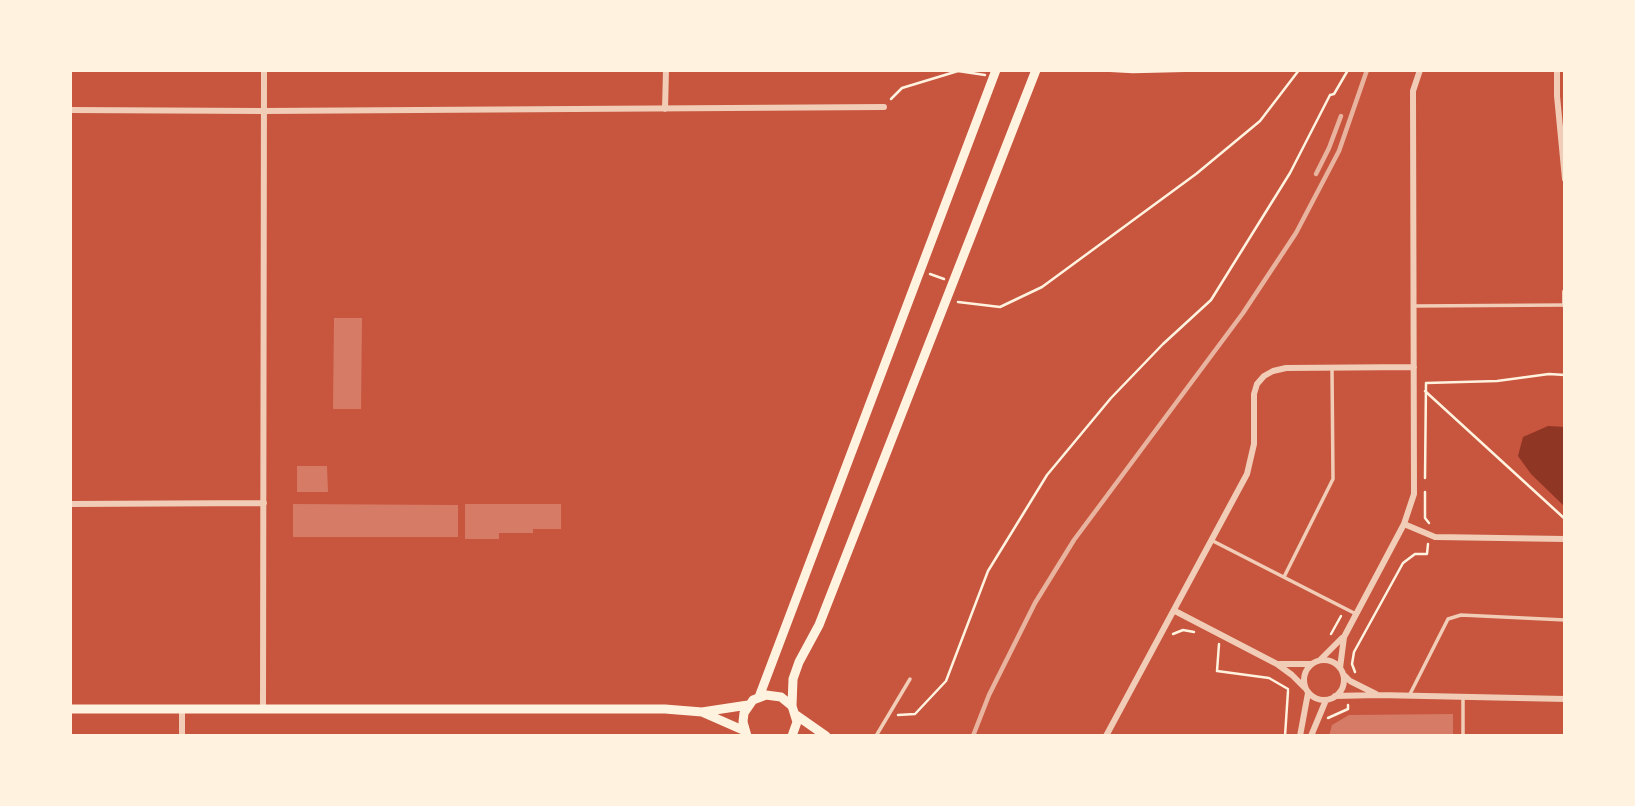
<!DOCTYPE html>
<style>
body{margin:0}
#map{position:relative;width:1635px;height:806px;overflow:hidden;background:#c8553d;font-family:"Fira Sans",sans-serif}
canvas{display:block}
.frame{position:absolute;inset:0;border:72px solid #fff3e0;pointer-events:none}
</style>
<div id="map">
<canvas width="1635" height="806"></canvas>
<div class="frame"></div>
</div>
<script>
const c = document.querySelector('canvas').getContext('2d');
c.lineJoin = 'round';
function paint(path, color) { c.fillStyle = color; c.fill(path, 'evenodd'); }
const shape = rows => new Path2D(rows.map(r => 'M' + r).join(''));
function strokePath(path, color, width, dash) { c.strokeStyle = color; c.lineWidth = width; c.lineCap = dash ? 'butt' : 'round'; c.setLineDash(dash || []); c.stroke(path); }
const water = shape([
 [1548,426,1565,427,1565,507,1531,474,1518,456,1523,437]
]);
const building = shape([
 [334,318,362,318,361,409,333,409],
 [297,466,327,466,328,492,297,492],
 [293,504,458,505,458,537,293,537],
 [465,504,561,504,561,529,533,529,533,533,499,533,499,539,465,539],
 [1453,714,1453,736,1329,736,1332,725,1349,715]
]);
const path = shape([
 [1096,70,1133,72,1216,70],
 [891,99,902,88,958,71,985,75],
 [930,274,944,279],
 [958,302,1000,307,1042,287,1196,174,1260,121,1299,70],
 [1425,391,1565,519],
 [1425,478,1426,383,1497,381,1549,374,1565,375],
 [1425,492,1425,518,1429,523],
 [1173,634,1183,630,1194,632],
 [1331,634,1341,616],
 [1219,644,1217,671,1269,678,1288,689],
 [1355,672,1352,664,1354,652,1403,563,1415,554,1427,554,1428,544],
 [898,715,915,714,946,681,988,571,1047,475,1111,398,1163,344,1211,300,1290,173,1330,95,1334,94,1348,70],
 [1328,718,1348,709,1348,705],
 [1285,736,1288,691]
]);
const service = shape([
 [1413,306,1565,305],
 [1211,540,1356,614],
 [1284,577,1333,479,1332,369],
 [1409,696,1448,619,1461,615,1565,620],
 [1463,697,1463,736],
 [876,736,910,679]
]);
const minor = shape([
 [1557,70,1557,96,1565,179],
 [665,109,666,70],
 [70,110,263,111,884,107],
 [1565,305,1565,292],
 [70,504,264,503],
 [1404,524,1435,537,1565,539],
 [1175,611,1277,664,1292,675,1305,688],
 '1304 680a20 20 0 1 1 40 0a20 20 0 1 1-40 0Z',
 [1320,660,1342,638],
 [1279,664,1311,664],
 [1340,668,1344,637,1404,524,1414,494,1413,91,1420,70],
 [1344,675,1350,681,1376,694],
 [1335,696,1378,695,1565,699],
 [182,708,182,736],
 [263,708,264,70],
 [1106,736,1247,474,1254,444,1254,394,1257,384,1264,376,1273,371,1286,368,1414,367],
 [1300,736,1308,693],
 [1311,736,1326,700]
]);
const secondary = shape([
 [759,697,996,70],
 [792,706,793,679,799,662,819,625,1036,70],
 [70,709,665,709,702,712,748,705],
 [704,713,745,731],
 [796,715,826,736],
 [747,736,743,722,744,713,753,700,766,695,781,697,792,706,797,722,792,736]
]);
const rail = shape([
 [1316,174,1329,148,1341,116],
 [973,736,989,695,1035,603,1074,540,1243,313,1296,233,1339,151,1367,70]
]);
paint(water, '#8f3625');
paint(building, '#d67c66');
strokePath(path, '#fff3e0', 2.5);
strokePath(service, '#f1ccb7', 3.5);
strokePath(minor, '#f1ccb7', 6);
strokePath(secondary, '#fff3e0', 9);
strokePath(rail, '#e9b49f', 4.5);
</script>
